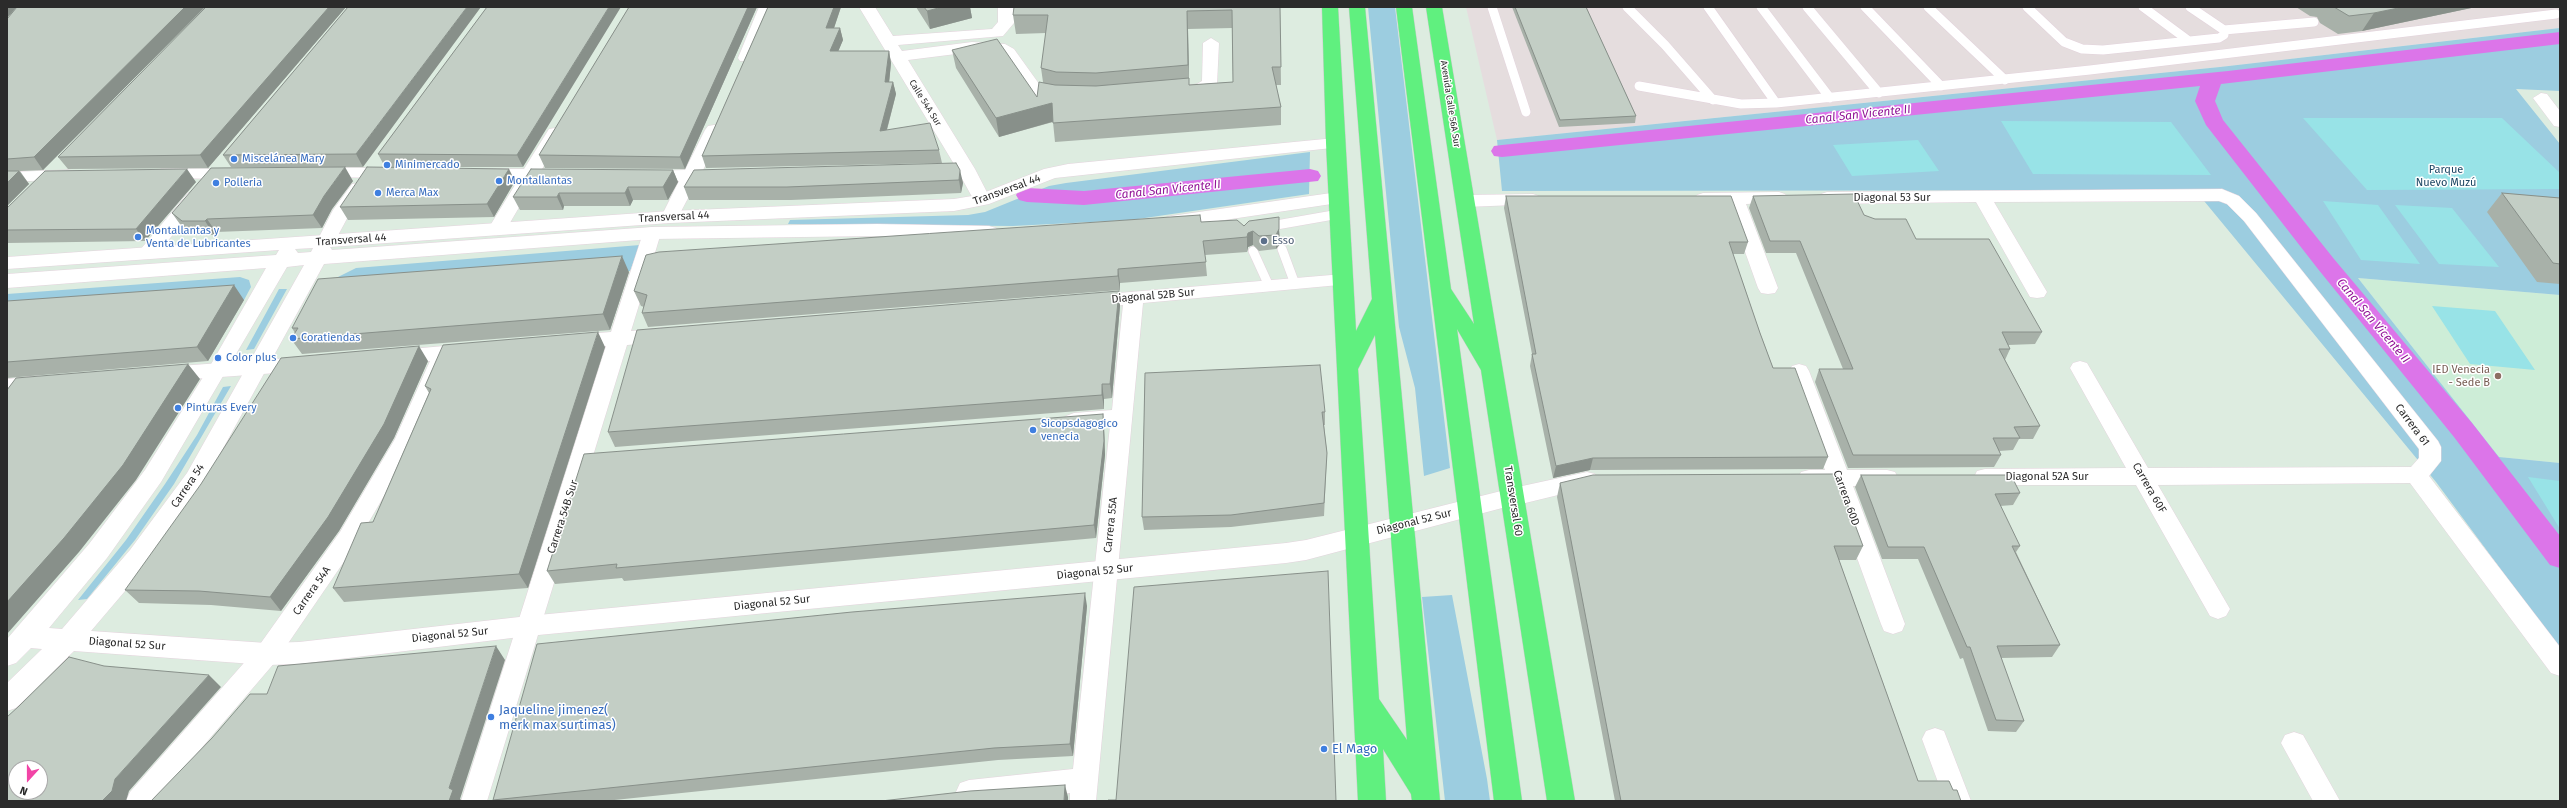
<!DOCTYPE html>
<meta charset="utf-8">
<style>
body{margin:0}
#map{position:relative;width:2567px;height:808px;overflow:hidden;background:#ddece0;font-family:"Fira Sans",sans-serif}
canvas{display:block}
.frame{position:absolute;inset:0;border:8px solid #2b2b2b;pointer-events:none}
.north{position:absolute;left:8px;top:760px;width:40px;height:40px;box-sizing:border-box;background:#fff;border:1px solid #aaa;border-radius:50%;rotate:201deg;font-size:11px;font-weight:700;line-height:16px;text-align:center;color:#2b2b2b}
.north::after{content:'';display:block;margin:auto;width:14px;height:18px;background:#f244a6;clip-path:polygon(50% 0,100% 100%,50% 72%,0 100%)}
</style>
<div id="map">
<canvas width="2567" height="808"></canvas>
<div class="frame"></div>
<div class="north">N</div>
</div>
<script>
const c = document.querySelector('canvas').getContext('2d');
c.lineJoin = 'round';
function paint(path, color) { c.fillStyle = color; c.fill(path, 'evenodd'); }
const shape = rows => new Path2D(rows.map(r => 'M' + r).join(''));
function strokePath(path, color, width, dash) { c.strokeStyle = color; c.lineWidth = width; c.lineCap = dash ? 'butt' : 'round'; c.setLineDash(dash || []); c.stroke(path); }
function write(font, color, halo, rows, align = 'center') {
  c.font = font + ' "Fira Sans",sans-serif'; c.lineWidth = 3; c.setLineDash([]); c.textBaseline = 'middle'; c.strokeStyle = halo; c.fillStyle = color; for (const [text, x, y, turn = 0] of rows) {
    c.save(); c.translate(x, y); c.rotate((+turn || 0) * Math.PI / 180); c.textAlign = isNaN(turn) ? turn : align; if (halo) c.strokeText(text, 0, 0); c.fillText(text, 0, 0); c.restore();
  }
}
const industrial = shape([
 [1466,7,2560,7,2560,28,2220,67,1497,140]
]);
const education = shape([
 [2358,278,2560,295,2560,463,2499,457]
]);
const green = shape([
 [1368,7,1395,7,1450,468,1424,476,1415,388,1399,327],
 [2560,28,2560,91,2516,89,2560,144,2560,295,2358,278,2499,457,2560,463,2560,649,2436,482,2195,190,1502,191,1497,140,2220,67],
 [1310,152,1309,194,1131,220,1013,226,788,224,790,220,968,215,985,212,1049,186,1066,183],
 [640,245,630,271,328,295,338,277,356,268],
 [240,277,249,280,251,287,244,300,7,316,7,294],
 [279,289,287,289,254,349,246,350],
 [231,386,174,484,135,540,87,599,78,600,126,540,165,484,197,435,223,387],
 [1452,595,1487,779,1490,801,1445,801,1422,597]
]);
const pitch = shape([
 [2303,118,2502,118,2560,173,2560,189,2367,190],
 [2001,121,2171,122,2211,175,2033,174],
 [1918,140,1939,171,1852,176,1833,145],
 [2323,201,2378,205,2420,264,2361,260],
 [2395,205,2452,208,2499,267,2439,264],
 [2432,306,2495,311,2535,370,2470,364],
 [2528,477,2560,481,2560,529]
]);
const canal = shape([
 [2560,32,2560,44,2221,84,2215,101,2223,120,2334,259,2472,423,2560,536,2560,568,2550,565,2454,437,2318,269,2206,125,2195,101,2200,86,1502,157,1494,156,1491,151,1494,146,1502,145,2228,71,2560,32],
 [1310,169,1318,171,1321,176,1318,181,1084,205,1027,202,1019,200,1016,195,1019,190,1027,188,1084,191,1310,169]
]);
const service = shape([
 [1492,7,1526,112],
 [1627,7,1665,45,1713,100],
 [1708,7,1776,103],
 [1761,7,1830,98],
 [1807,7,1879,93],
 [1865,7,1941,86],
 [1928,7,2005,80],
 [2027,7,2064,42,2082,49,2103,50,2219,38,2224,35,2224,30,2190,7],
 [2143,7,2189,41],
 [2224,30,2314,22],
 [1639,86,1741,104,1776,103,2090,70,2556,14],
 [1265,227,1339,214],
 [1282,249,1295,284],
 [1253,251,1269,286]
]);
const minor = shape([
 [759,7,775,7,754,58,752,61,740,61,738,58,759,7],
 [859,7,875,7,893,36,992,29,998,22,998,7,1014,7,1014,23,1003,36,898,45,902,51,972,42,1005,44,1014,49,1042,88,1071,94,1073,98,1065,103,1030,96,1002,55,996,52,972,52,908,60,975,169,991,200,988,204,976,204,960,175,931,175,925,174,922,170,925,166,931,165,954,164,859,7],
 [1211,38,1219,43,1217,84,1207,92,1182,96,1176,95,1174,91,1176,87,1197,84,1202,81,1203,43,1211,38],
 [2541,93,2547,94,2560,111,2560,127,2554,126,2533,98,2541,93],
 [714,125,720,126,723,130,703,170,718,170,724,171,727,175,724,179,718,180,697,181,676,221,664,221,661,217,679,181,648,181,642,180,639,176,642,172,648,171,685,170,705,130,708,126,714,125],
 [555,128,561,129,564,133,542,169,556,170,562,171,565,175,562,179,556,180,535,180,504,233,490,233,488,229,518,180,484,179,478,178,475,174,478,170,484,169,524,169,549,129,555,128],
 [320,168,392,168,398,169,401,173,398,177,392,178,314,177,311,173,314,169,320,168],
 [162,169,234,169,240,170,243,174,240,178,234,179,156,178,153,174,156,170,162,169],
 [68,170,74,171,77,175,74,179,7,182,7,172,68,170],
 [358,183,364,184,367,188,351,211,335,241,333,245,326,247,319,245,317,241,333,210,352,184,358,183],
 [2222,189,2239,196,2256,213,2438,441,2441,447,2441,461,2429,476,2560,647,2560,676,2551,673,2410,483,2158,485,2230,609,2226,616,2218,619,2210,616,2136,485,1985,485,1977,483,1974,477,1977,471,1985,469,2126,468,2070,368,2073,363,2080,361,2087,363,2148,468,2411,467,2419,458,2419,449,2244,221,2227,204,2219,201,1994,202,2047,292,2044,297,2037,298,2030,297,1976,202,1827,204,1821,202,1818,198,1821,194,1827,192,2222,189],
 [194,191,200,193,203,197,200,201,154,258,140,258,138,254,140,250,188,193,194,191],
 [1779,192,1785,194,1788,198,1785,202,1746,204,1778,288,1775,293,1768,294,1761,293,1758,288,1728,204,1703,205,1697,203,1694,199,1697,195,1703,193,1779,192],
 [1533,194,1539,196,1542,200,1539,204,1466,207,1460,205,1457,201,1460,197,1466,195,1533,194],
 [652,227,659,229,661,233,631,331,662,328,669,330,672,335,669,340,662,342,627,345,487,801,461,801,606,346,574,349,567,347,564,342,567,337,574,335,611,332,643,233,645,229,652,227],
 [1343,274,1350,276,1353,280,1350,284,1143,303,1096,801,1070,801,1070,793,998,801,960,801,956,792,960,783,969,780,1073,769,1110,426,1074,429,1066,426,1063,421,1066,416,1074,413,1112,410,1123,305,1090,308,1083,306,1080,301,1083,296,1343,274],
 [467,344,474,346,477,351,474,356,448,359,449,362,413,446,356,544,276,661,156,801,126,801,130,792,258,647,340,532,395,439,430,361,395,363,388,361,385,356,388,351,467,344],
 [304,357,311,359,314,364,311,369,304,371,165,381,158,379,155,374,158,369,165,367,304,357],
 [1799,364,1806,366,1809,371,1847,470,1887,470,1895,472,1898,478,1895,484,1887,486,1853,486,1905,624,1902,631,1893,634,1884,631,1881,624,1831,486,1809,486,1801,484,1798,478,1801,472,1809,470,1825,470,1789,371,1792,366,1799,364],
 [38,376,45,378,48,383,45,388,7,393,7,379,38,376],
 [1587,472,1595,474,1598,480,1595,486,1513,506,1505,503,1502,497,1505,491,1513,488,1587,472],
 [1935,728,1944,731,1971,801,1945,801,1922,739,1926,731,1935,728],
 [2294,732,2303,735,2340,801,2313,801,2281,743,2285,735,2294,732]
]);
const tertiary = shape([
 [1335,138,1341,139,1344,143,1341,147,1055,178,989,204,954,211,670,223,330,247,332,250,652,227,877,224,989,226,996,228,999,232,996,236,989,238,877,236,652,239,324,264,203,485,148,564,91,631,267,643,299,642,528,616,1286,543,1306,540,1513,488,1521,491,1525,497,1521,503,1306,560,1286,563,528,636,299,664,267,665,74,651,16,708,7,711,7,683,42,649,31,648,16,663,7,666,7,639,89,544,145,470,210,366,266,268,7,288,7,274,276,255,279,250,7,269,7,257,670,211,954,199,978,195,1044,169,1068,164,1335,138],
 [313,248,311,252,298,253,295,249,313,248],
 [304,265,187,473,130,550,62,629,49,628,107,558,161,482,287,267,304,265],
 [1338,192,1345,194,1347,198,1345,202,1171,228,1164,226,1161,222,1164,218,1171,216,1338,192]
]);
const trunk = shape([
 [1322,7,1338,7,1356,331,1372,299,1349,7,1365,7,1440,801,1412,801,1411,794,1383,749,1386,801,1358,801,1326,143,1322,7],
 [1375,335,1407,740,1379,699,1358,369,1375,335],
 [1396,7,1412,7,1451,289,1474,324,1426,7,1442,7,1575,801,1547,801,1481,370,1457,329,1522,801,1494,801,1396,7]
]);
const wall = shape([
 [17,7,205,7,43,170,20,171,29,184,7,206,7,19],
 [206,7,346,7,208,168,68,169,58,157],
 [348,7,363,167,231,167,223,155],
 [487,7,523,167,385,167,378,154],
 [629,7,757,7,685,169,545,168,539,155],
 [768,7,841,7,834,28,840,28,843,40,838,51,889,51,891,63,889,82,893,82,896,94,887,130,939,150,942,163,706,168,702,156],
 [916,7,970,7,972,18,930,29],
 [1280,7,1281,85,1276,85,1281,107,1281,125,1055,142,1053,122,999,137,956,68,952,50,1037,97,1043,82,1041,68,1046,33,1016,34,1013,15],
 [1232,28,1233,82,1189,85,1188,29],
 [1512,7,1586,7,1636,116,1635,123,1559,127],
 [2257,7,2476,7,2362,31,2338,34,2320,23,2317,17,2310,16,2296,7,2259,8],
 [956,163,963,183,961,193,791,200,689,200,684,187],
 [673,170,678,182,668,200,633,200,630,206,564,206,563,210,520,210,513,197],
 [353,181,332,209,322,228,216,232,214,235,191,235,182,227,172,213],
 [515,181,494,217,348,220,340,207],
 [196,182,145,241,7,243,7,208],
 [2502,193,2560,198,2560,284,2537,282,2487,212],
 [1506,196,1748,242,1744,254,1733,254,1760,333,1773,368,1828,457,1823,469,1590,470,1553,478,1530,366,1532,354,1504,208],
 [1753,196,1864,215,1916,239,2042,332,2035,344,2008,345,2010,349,2005,360,2040,426,2033,439,2019,439,2013,450,1999,451,2001,455,1994,467,1848,468,1815,382,1819,369,1843,369,1796,253,1766,253,1749,208],
 [1201,222,1279,229,1280,244,1276,249,1259,251,1253,245,1248,247,1247,252,1205,255,1207,276,1120,283,1120,290,648,327,642,313,644,307,641,306,634,291],
 [629,272,610,330,302,354,291,339,295,333,292,328],
 [1119,291,1120,306,1112,398,1104,399,1104,409,615,447,608,432],
 [244,300,208,361,7,378,7,301],
 [605,347,528,588,344,602,333,588,373,522,429,393,425,386],
 [428,361,394,438,339,531,281,611,211,605,139,603,125,590],
 [1145,373,1325,412,1325,425,1324,425,1327,453,1324,516,1231,527,1144,530,1142,517],
 [1104,428,1105,455,1096,538,624,581,622,578,555,584,547,571],
 [1861,475,2020,493,2013,505,2000,506,2020,546,2016,552,2060,645,2052,657,2001,658,2024,721,2016,732,1988,731,1963,658,1960,659,1918,559,1882,559,1855,487],
 [1560,483,1863,546,1856,560,1839,560,1918,781,1953,790,1961,801,1615,801,1557,497],
 [1087,606,1073,756,998,760,605,801,494,801,493,800]
]);
const shadedWall = shape([
 [7,7,17,7,7,18],
 [185,7,205,7,43,170,34,157],
 [329,7,346,7,208,168,200,155],
 [467,7,481,7,363,167,356,154],
 [609,7,621,7,523,167,517,155],
 [748,7,757,7,685,169,680,157],
 [834,7,841,7,830,40,826,28],
 [942,7,970,7,972,18,930,29,927,11],
 [2403,7,2476,7,2362,31,2374,13],
 [1187,11,1188,29,1189,83,1188,65],
 [840,28,843,40,833,64,830,51],
 [889,51,891,63,888,94,885,82],
 [893,82,896,94,883,144,880,131],
 [1052,103,1055,121,999,137,996,118],
 [345,167,353,181,332,209,322,228,313,215,324,196],
 [187,169,196,182,145,241,136,229],
 [509,169,515,181,494,217,487,204],
 [673,170,678,182,668,200,663,187],
 [960,170,963,183,961,193,959,180],
 [19,171,29,184,7,206,7,183],
 [628,187,633,200,630,206,625,193],
 [559,193,564,206,563,210,557,197],
 [207,219,216,232,214,235,205,221],
 [1279,229,1280,244,1276,249,1276,235],
 [1253,231,1253,245,1248,247,1247,252,1247,237,1248,233],
 [622,256,629,272,610,330,603,314],
 [1118,269,1120,283,1120,290,1118,276],
 [234,285,244,300,208,361,197,347],
 [1119,291,1120,306,1112,398,1110,384],
 [598,332,605,347,528,588,519,574],
 [419,346,428,361,394,438,339,531,281,611,270,597],
 [188,364,200,379,136,480,79,552,7,634,7,602],
 [1102,384,1104,399,1104,409,1102,395],
 [1103,414,1104,428,1105,455,1096,538,1094,525],
 [1593,458,1590,470,1553,478,1556,466],
 [1085,593,1087,606,1073,756,1070,744],
 [496,646,505,660,460,799,462,801,449,801,449,788],
 [209,675,221,687,129,791,126,801,102,801,115,779],
 [1065,785,1068,797,1068,801,1064,801]
]);
const building = shape([
 [17,7,185,7,34,157,7,159,7,19,17,7],
 [206,7,329,7,200,155,58,157,206,7],
 [348,7,467,7,356,154,223,155,348,7],
 [487,7,609,7,517,155,378,154,487,7],
 [629,7,748,7,680,157,539,155,629,7],
 [768,7,834,7,826,28,840,28,830,51,889,51,885,82,893,82,880,131,930,123,939,150,702,156,768,7],
 [924,7,942,7,927,11,924,7],
 [1014,7,1280,7,1281,67,1272,67,1281,107,1053,123,1052,103,996,118,952,50,997,39,1037,97,1039,82,1055,85,1096,86,1189,78,1189,85,1233,82,1232,10,1187,11,1188,65,1096,73,1056,72,1041,68,1048,15,1013,15,1014,7],
 [1515,7,1586,7,1636,116,1560,120,1515,7],
 [2334,7,2403,7,2374,13,2349,16,2334,7],
 [956,163,960,170,959,180,787,187,684,187,694,170,956,163],
 [345,167,324,196,313,215,207,219,205,221,182,221,172,213,211,168,345,167],
 [367,167,509,169,487,204,340,207,367,167],
 [187,169,136,229,7,230,7,208,45,171,187,169],
 [531,169,673,170,663,187,628,187,625,193,559,193,557,197,513,197,531,169],
 [7,171,19,171,7,183,7,171],
 [2502,193,2560,198,2560,264,2553,263,2502,193],
 [1854,194,1864,215,1875,219,1906,219,1916,239,1989,239,2042,332,2002,332,2010,349,1999,349,2040,426,2014,427,2020,438,1993,438,2001,455,1853,455,1819,369,1853,369,1800,241,1770,241,1753,196,1854,194],
 [1506,196,1731,196,1748,242,1729,242,1760,333,1773,368,1795,368,1828,457,1593,458,1556,466,1532,354,1536,354,1506,196],
 [1200,215,1201,222,1237,220,1244,226,1249,221,1279,217,1279,229,1276,235,1259,236,1253,231,1248,233,1247,237,1203,241,1206,262,1118,269,1118,276,642,313,647,295,634,291,646,255,659,252,1200,215],
 [622,256,603,314,291,339,298,328,292,328,318,279,622,256],
 [234,285,197,347,7,362,7,301,234,285],
 [1119,291,1110,384,1102,384,1102,395,608,432,637,330,1119,291],
 [598,332,519,574,333,588,361,523,373,522,431,389,425,386,443,345,598,332],
 [419,346,384,424,328,517,270,597,199,591,125,590,201,484,281,358,419,346],
 [188,364,123,465,64,538,7,602,7,390,16,378,188,364],
 [1320,365,1325,412,1322,412,1327,453,1324,503,1231,515,1142,517,1145,373,1320,365],
 [1103,414,1104,441,1094,525,616,568,617,564,547,571,584,454,1103,414],
 [1836,474,1863,546,1834,546,1918,781,1949,781,1953,790,1957,790,1961,801,1621,801,1560,483,1593,475,1836,474],
 [1861,475,2011,475,2020,493,1995,494,2020,546,2012,546,2060,645,1997,646,2024,721,1996,720,1970,647,1967,647,1924,547,1888,547,1861,475],
 [1328,571,1336,801,1108,801,1108,800,1116,800,1134,587,1328,571],
 [1085,593,1070,744,994,748,493,800,537,644,852,612,1085,593],
 [496,646,449,788,453,790,449,801,151,801,212,738,250,694,267,694,278,666,496,646],
 [69,657,104,666,209,675,115,779,112,791,102,801,7,801,7,717,19,706,69,657],
 [16,768,40,768,40,792,16,792,16,768],
 [1065,785,1064,801,881,801,970,791,1065,785]
]);
const markers = [
 [234,159,4,"#3f7fe0"],
 [387,165,4,"#3f7fe0"],
 [499,181,4,"#3f7fe0"],
 [216,183,4,"#3f7fe0"],
 [378,193,4,"#3f7fe0"],
 [138,237,4,"#3f7fe0"],
 [1264,241,4,"#5c6f8a"],
 [293,338,4,"#3f7fe0"],
 [218,358,4,"#3f7fe0"],
 [2498,376,4,"#8d6e63"],
 [178,408,4,"#3f7fe0"],
 [1033,430,4,"#3f7fe0"],
 [491,717,4,"#3f7fe0"],
 [1324,749,4,"#3f7fe0"]
];
const farStreetnames = [
 ["Calle 54A Sur",925,103,58],
 ["Avenida Calle 56A Sur",1450,104,81]
];
const shopNames = [
 ["Miscelánea Mary",242,159],
 ["Minimercado",395,165],
 ["Montallantas",507,181],
 ["Polleria",224,183],
 ["Merca Max",386,193],
 ["Montallantas y",146,231],
 ["Venta de Lubricantes",146,244],
 ["Coratiendas",301,338],
 ["Color plus",226,358],
 ["Pinturas Every",186,408],
 ["Sicopsdagogico",1041,424],
 ["venecia",1041,437]
];
const parkNames = [
 ["Parque",2446,170],
 ["Nuevo Muzú",2446,183]
];
const streetNames = [
 ["Transversal 44",1007,190,-20],
 ["Diagonal 53 Sur",1892,198],
 ["Transversal 44",674,217,-3],
 ["Transversal 44",351,240,-4],
 ["Diagonal 52B Sur",1153,296,-5],
 ["Carrera 61",2412,425,53],
 ["Diagonal 52A Sur",2047,477],
 ["Carrera 54",188,486,-56],
 ["Carrera 60F",2149,488,60],
 ["Carrera 60D",1846,498,70],
 ["Transversal 60",1513,501,81],
 ["Carrera 54B Sur",563,517,-72],
 ["Diagonal 52 Sur",1414,522,-14],
 ["Carrera 55A",1111,525,-84],
 ["Diagonal 52 Sur",1095,572,-6],
 ["Carrera 54A",312,591,-55],
 ["Diagonal 52 Sur",772,603,-6],
 ["Diagonal 52 Sur",450,635,-6],
 ["Diagonal 52 Sur",127,644,4]
];
const serviceNames = [
 ["Esso",1272,241]
];
const educationNames = [
 ["IED Venecia",2490,370],
 ["- Sede B",2490,383]
];
const waterNames = [
 ["Canal San Vicente II",1858,115,-6],
 ["Canal San Vicente II",1168,190,-6],
 ["Canal San Vicente II",2373,321,50]
];
const nearShopnames = [
 ["Jaqueline jimenez(",499,710],
 ["merk max surtimas)",499,725],
 ["El Mago",1332,749]
];
paint(industrial, '#e5ddde');
paint(education, '#cdedd7');
paint(green, '#9ccde0');
paint(pitch, '#98e3e7');
paint(canal, '#dc75e9');
strokePath(service, '#e3d3dc', 10);
strokePath(minor, '#e3d3dc', 1);
strokePath(tertiary, '#e3d3dc', 1);
strokePath(trunk, '#ccc', 1);
strokePath(service, '#fff', 9);
paint(minor, '#fff');
paint(tertiary, '#fff');
paint(trunk, '#60f07f');
paint(wall, '#a8b1a9');
paint(shadedWall, '#88908a');
paint(building, '#c3cec5');
strokePath(building, '#88908a', 1);
for (const [x, y, r, color] of markers) { const dot = new Path2D(); dot.arc(x, y, r, 0, 2 * Math.PI); c.fillStyle = color; c.fill(dot); strokePath(dot, '#fff', 1.5); }
write('9px', '#2b2b2b', '#fff', farStreetnames);
write('11px', '#366cbe', '#fff', shopNames, 'left');
write('11px', '#1d4765', '#fff', parkNames);
write('11px', '#2b2b2b', '#fff', streetNames);
write('11px', '#4e5e75', '#fff', serviceNames, 'left');
write('11px', '#785e54', '#fff', educationNames, 'right');
write('italic 12px', '#911396', '#fff', waterNames);
write('13px', '#366cbe', '#fff', nearShopnames, 'left');
</script>
